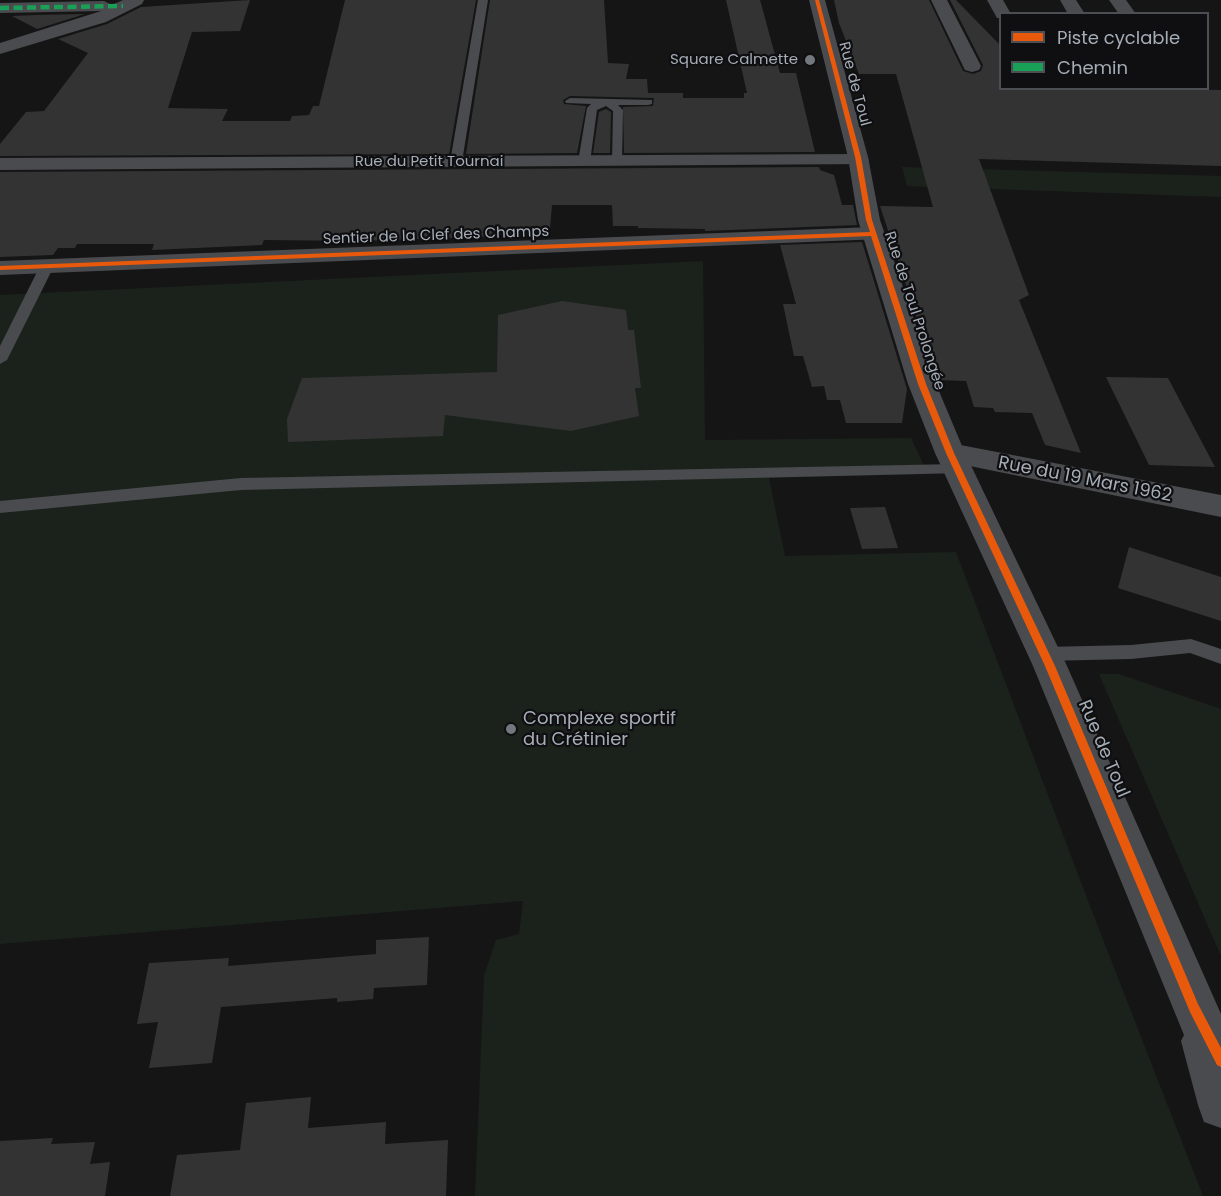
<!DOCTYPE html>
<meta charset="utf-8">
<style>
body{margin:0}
#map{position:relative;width:1221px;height:1196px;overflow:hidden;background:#151515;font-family:Poppins,sans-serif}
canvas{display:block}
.legend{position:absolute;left:999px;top:12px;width:210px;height:78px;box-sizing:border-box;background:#0f0f11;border:2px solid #4b4e53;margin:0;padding:8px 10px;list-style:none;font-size:18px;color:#a5adb7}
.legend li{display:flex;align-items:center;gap:12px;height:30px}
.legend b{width:30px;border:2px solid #4b4e53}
</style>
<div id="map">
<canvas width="1221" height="1196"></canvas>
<ul class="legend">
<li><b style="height:8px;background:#e8590c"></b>Piste cyclable</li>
<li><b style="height:8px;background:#1a9f57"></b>Chemin</li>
</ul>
</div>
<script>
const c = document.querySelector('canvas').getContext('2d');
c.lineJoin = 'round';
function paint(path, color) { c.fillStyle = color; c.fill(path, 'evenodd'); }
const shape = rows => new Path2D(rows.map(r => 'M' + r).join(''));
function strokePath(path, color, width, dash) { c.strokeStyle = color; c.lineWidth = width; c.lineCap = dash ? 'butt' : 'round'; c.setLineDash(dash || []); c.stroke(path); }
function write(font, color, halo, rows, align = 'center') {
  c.font = font + ' Poppins,sans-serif'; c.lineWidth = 4.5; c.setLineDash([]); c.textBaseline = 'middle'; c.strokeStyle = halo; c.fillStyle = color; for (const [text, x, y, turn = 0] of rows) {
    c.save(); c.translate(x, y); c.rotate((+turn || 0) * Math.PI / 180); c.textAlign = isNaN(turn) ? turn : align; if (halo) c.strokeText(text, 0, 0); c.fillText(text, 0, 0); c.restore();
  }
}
const green = shape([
 [902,167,1221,176,1221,197,907,186],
 [703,261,705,440,911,438,928,474,769,478,785,556,956,552,1090,906,1203,1196,475,1196,484,976,496,940,519,934,523,901,0,944,0,295],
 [1099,674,1119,674,1221,709,1221,956]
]);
const building = shape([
 [250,0,240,31,192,32,168,108,228,109,222,121,290,121,292,116,309,115,313,106,319,106,345,0,476,0,449,154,0,156,0,144,26,112,44,111,88,53,58,39,107,24,141,7],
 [490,0,604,0,608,63,629,64,626,79,647,79,648,93,683,93,683,98,744,98,744,93,747,93,726,0,760,0,780,73,796,73,815,152,624,153,623,107,653,106,654,98,570,96,563,100,564,104,586,106,577,153,466,154],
 [834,0,929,0,963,71,973,74,981,71,983,65,950,0,956,0,1000,45,1000,88,1221,90,1221,166,979,159,1029,295,1019,300,1081,453,1045,445,1032,413,995,412,993,408,974,407,966,381,937,380,880,206,933,207,931,200,896,74,859,74,839,23],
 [85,14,37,29,12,16,37,15],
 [606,109,611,112,610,153,593,153,599,112],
 [819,167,820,170,834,175,842,205,853,205,857,225,705,231,705,229,638,228,638,226,613,226,612,205,552,205,550,229,535,229,534,235,359,241,264,240,262,245,152,250,154,244,77,244,75,248,58,248,53,255,0,257,0,172],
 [862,242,907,389,902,423,846,423,840,400,827,400,824,386,812,387,803,356,794,356,783,304,796,304,780,245],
 [562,301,626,310,628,330,634,330,641,388,635,388,639,416,571,431,445,415,443,436,288,442,287,419,302,378,497,372,498,315],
 [1106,377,1168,378,1215,467,1149,465],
 [885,507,898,548,862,549,850,508],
 [1129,547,1221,577,1221,621,1118,588],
 [429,937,427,985,374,988,373,999,337,1002,337,998,221,1007,212,1063,149,1068,158,1022,137,1024,149,963,229,958,228,966,376,954,376,940],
 [311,1097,308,1128,386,1122,385,1144,448,1140,446,1196,170,1196,177,1155,240,1150,246,1103],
 [53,1138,51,1144,95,1142,90,1164,110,1162,105,1196,0,1196,0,1141]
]);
const service = shape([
 [478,0,488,0,462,162,456,165,450,162,478,0],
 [570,98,652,100,652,104,648,105,618,105,623,110,622,163,614,163,612,161,613,111,606,106,597,110,590,162,588,164,580,164,578,162,587,108,591,104,566,103,565,101,570,98],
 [47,262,54,266,7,360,0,364,0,346,40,266,47,262],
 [957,464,963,465,965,469,963,473,241,490,0,513,0,501,241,478,957,464],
 [1191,639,1221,649,1221,664,1190,653,1131,659,1045,661,1038,659,1036,654,1038,649,1045,647,1131,645,1191,639]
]);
const minor = shape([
 [123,0,144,0,142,4,106,22,0,54,0,43,101,11,0,13,0,3,104,1,112,5,123,0],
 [931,0,947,0,981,66,979,70,972,72,965,70,963,66,931,0],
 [987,0,1003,0,1011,14,1000,14,1000,18,997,18,987,0],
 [1060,0,1076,0,1085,14,1068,14,1060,0],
 [1109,0,1126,0,1136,14,1119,14,1109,0],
 [859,154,866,156,869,160,866,164,0,170,0,158,859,154],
 [873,227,881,229,885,234,881,239,0,275,0,261,873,227],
 [950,443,1221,495,1221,517,940,460,935,453,940,446,950,443]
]);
const tertiary = shape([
 [809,0,825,0,868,157,880,220,936,384,965,453,1067,666,1221,1014,1221,1128,1204,1122,1198,1105,1181,1041,1184,1035,1033,666,935,453,908,384,858,220,848,157,809,0]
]);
const quiet = shape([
 [0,8,123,6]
]);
const cycleway = shape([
 [815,0,819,0,861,157,872,220,926,384,954,453,1055,666,1198,1004,1221,1048,1221,1067,1217,1065,1190,1012,1045,666,946,453,918,384,871,236,0,270,0,266,870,232,866,220,855,157,815,0]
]);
const markers = [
 [810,60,6,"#73787e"],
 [511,729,6,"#73787e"]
];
const farPoinames = [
 ["Square Calmette",798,60]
];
const farStreetnames = [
 ["Rue de Toul",854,84,75],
 ["Rue du Petit Tournai",429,162],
 ["Sentier de la Clef des Champs",436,236,-2],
 ["Rue de Toul Prolongée",914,311,72]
];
const streetNames = [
 ["Rue du 19 Mars 1962",1085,480,11],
 ["Rue de Toul",1103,749,67]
];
const poiNames = [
 ["Complexe sportif",523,719],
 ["du Crétinier",523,740]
];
paint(green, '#1b221b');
paint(building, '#333334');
paint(service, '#494b4e');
paint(minor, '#494b4e');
paint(tertiary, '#494b4e');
strokePath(quiet, '#1a9f57', 4.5, [9, 4.5]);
paint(cycleway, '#e8590c');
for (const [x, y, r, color] of markers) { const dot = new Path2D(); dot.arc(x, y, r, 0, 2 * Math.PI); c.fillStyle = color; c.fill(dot); strokePath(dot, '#0f0f11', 2); }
write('15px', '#a5adb7', '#0f0f11', farPoinames, 'right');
write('15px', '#a5adb7', '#0f0f11', farStreetnames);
write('18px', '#a5adb7', '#0f0f11', streetNames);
write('18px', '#a5adb7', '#0f0f11', poiNames, 'left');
</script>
